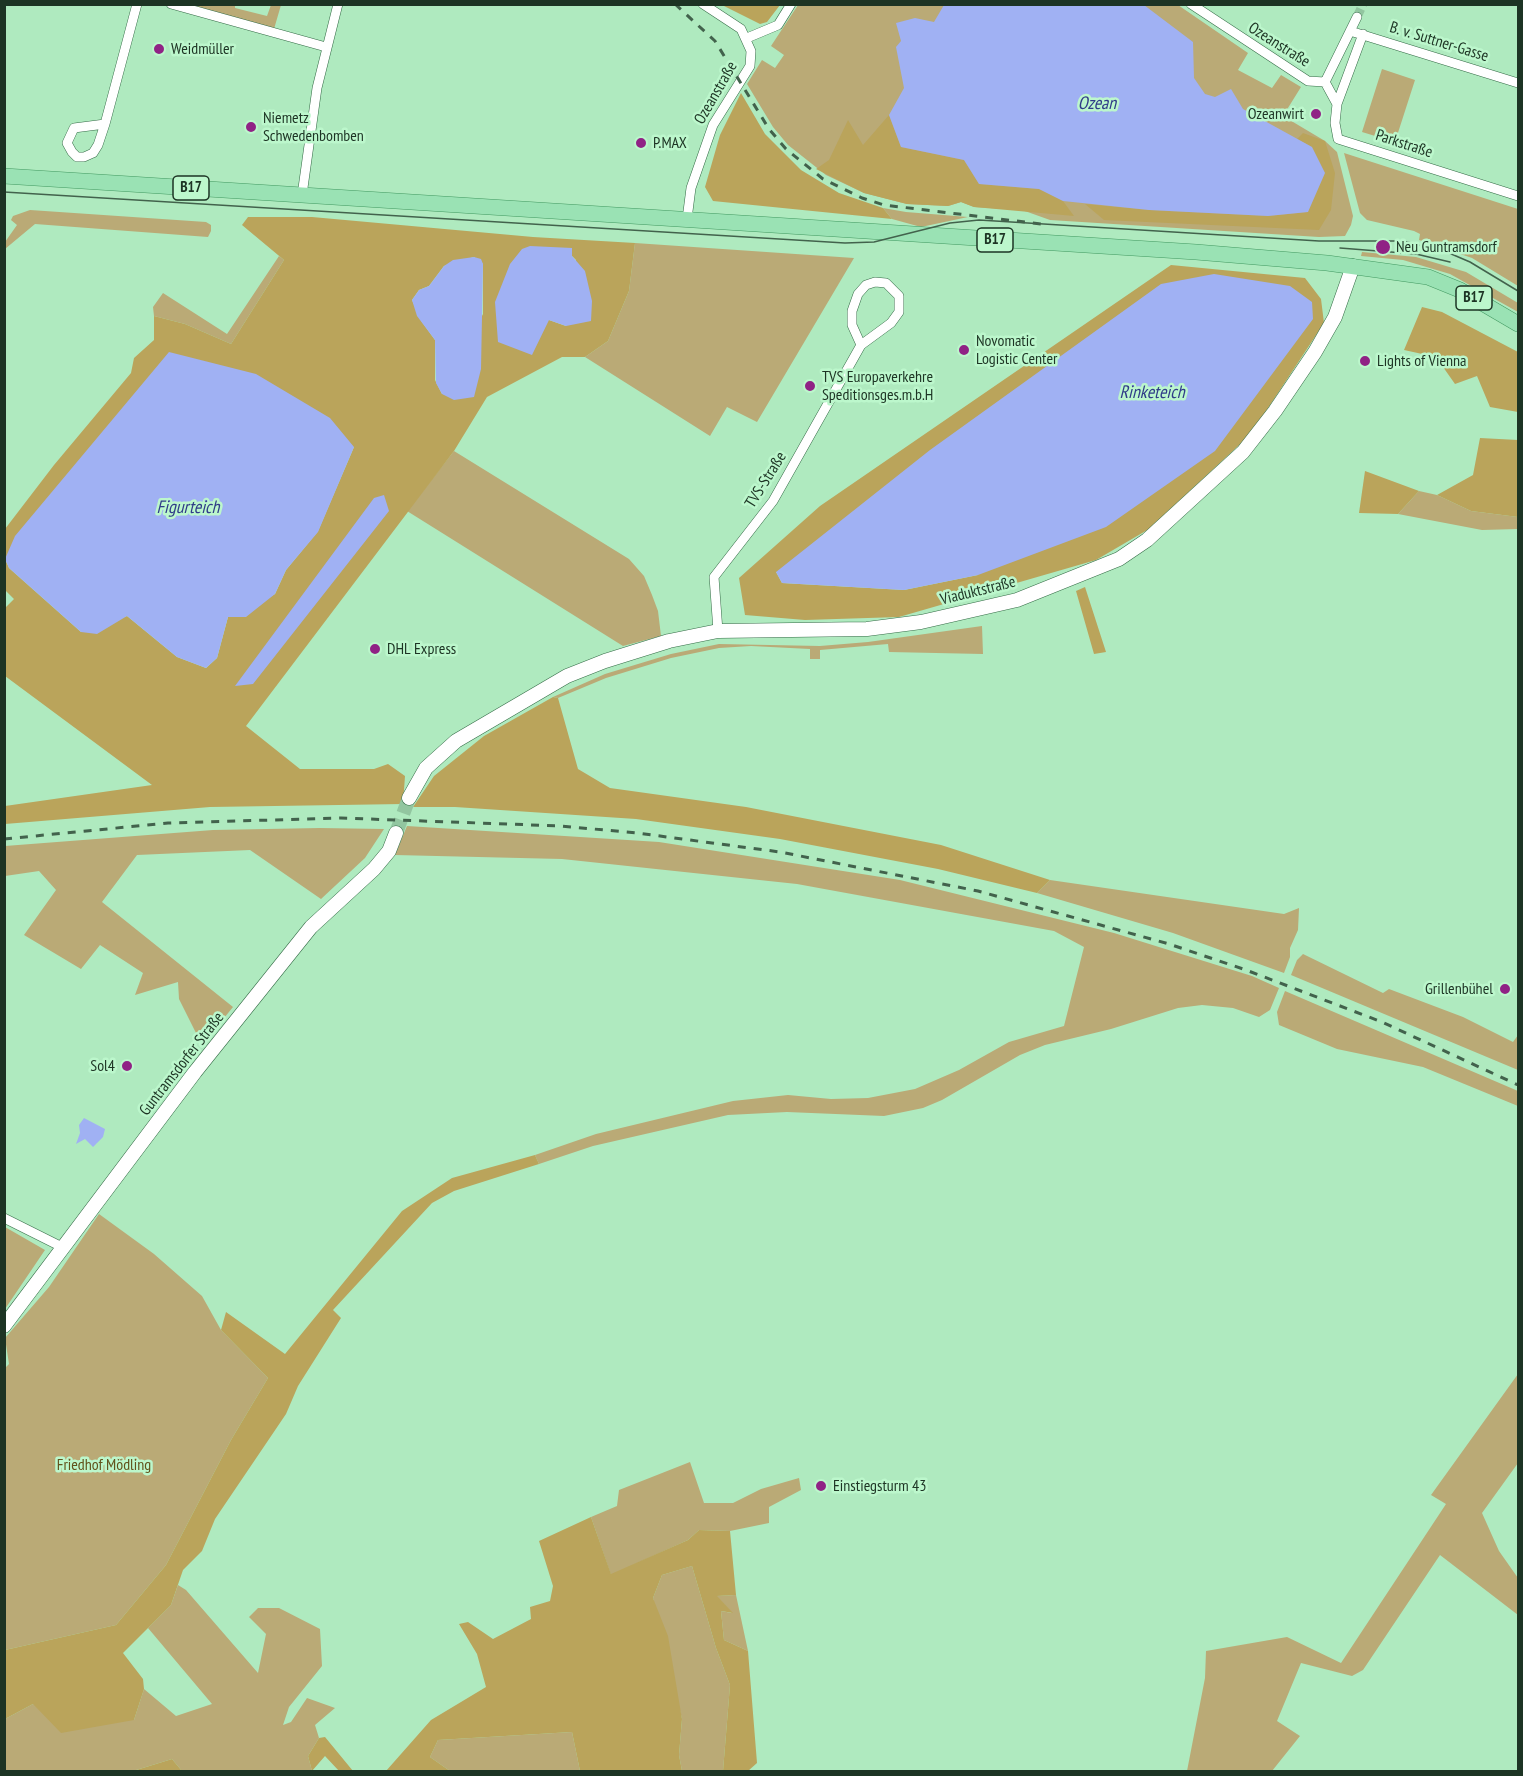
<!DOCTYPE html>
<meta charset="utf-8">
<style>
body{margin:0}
#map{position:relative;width:1523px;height:1776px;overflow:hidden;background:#afeabf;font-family:"PT Sans Narrow",sans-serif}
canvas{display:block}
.frame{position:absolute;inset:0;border:6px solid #1d3424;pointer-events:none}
</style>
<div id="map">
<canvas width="1523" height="1776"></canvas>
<div class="frame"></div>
</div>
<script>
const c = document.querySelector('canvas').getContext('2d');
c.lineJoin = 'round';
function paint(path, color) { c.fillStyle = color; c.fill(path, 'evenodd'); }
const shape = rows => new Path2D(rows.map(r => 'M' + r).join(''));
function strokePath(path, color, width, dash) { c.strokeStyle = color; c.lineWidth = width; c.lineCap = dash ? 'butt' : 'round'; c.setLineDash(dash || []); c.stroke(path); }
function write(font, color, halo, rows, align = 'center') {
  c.font = font + ' "PT Sans Narrow",sans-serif'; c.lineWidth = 5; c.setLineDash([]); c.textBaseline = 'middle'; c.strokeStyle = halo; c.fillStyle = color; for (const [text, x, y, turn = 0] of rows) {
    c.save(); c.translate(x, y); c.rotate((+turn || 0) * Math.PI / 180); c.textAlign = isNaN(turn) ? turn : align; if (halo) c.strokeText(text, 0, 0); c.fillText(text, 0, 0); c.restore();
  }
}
const green = shape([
 [188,5,235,5,235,8,267,16,271,5,281,5,274,29],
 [798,5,1178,5,1248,53,1238,70,1272,88,1281,75,1301,87,1283,116,1325,141,1337,152,1353,216,1351,225,1345,236,1319,237,1050,220,1022,210,974,207,961,202,948,206,907,204,864,193,826,175,788,145,773,127,747,84,762,60,775,68,784,55,771,46],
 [1382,69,1415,80,1395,142,1362,132],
 [1344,153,1518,209,1518,286,1472,258,1419,240,1420,234,1414,231,1367,220,1360,213],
 [883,208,906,212,968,217,921,227,892,219],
 [30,210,206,222,211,225,211,231,208,237,35,224,5,249,5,242,17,225,11,220,13,216],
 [635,243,854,258,757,422,727,407,710,436,585,357,608,341,629,291],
 [1362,252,1416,257,1466,272,1518,303,1518,312,1450,274,1403,260,1361,256],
 [279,256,284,260,231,344,185,324,154,316,153,307,163,293,227,334],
 [454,451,629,559,644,576,652,595,658,611,661,636,623,646,407,511],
 [1419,491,1437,495,1471,511,1518,517,1518,529,1482,530,1398,514],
 [982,626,983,654,889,652,888,644,820,650,820,659,810,659,810,649,751,646,719,648,671,658,606,678,558,698,553,697,605,674,671,654,719,644,820,646,868,642],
 [407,826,659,842,900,880,1114,933,1252,976,1279,988,1270,1010,1259,1017,1233,1008,1202,1005,1178,1008,1111,1029,1045,1045,1020,1055,942,1100,923,1108,884,1116,787,1112,728,1115,593,1146,539,1164,535,1155,596,1134,733,1101,788,1095,831,1099,868,1098,915,1089,959,1070,1009,1042,1064,1026,1084,947,1054,931,797,884,562,859,395,855],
 [320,828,384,829,365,858,321,899,250,850,137,855,102,902,233,1007,202,1045,179,999,178,982,135,995,143,973,100,945,81,969,24,935,56,890,39,871,5,876,5,846,213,830],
 [1050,880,1284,914,1299,908,1298,930,1290,948,1290,957,1284,973,1173,933,1037,893],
 [1303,954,1383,993,1389,989,1463,1017,1513,1042,1518,1035,1518,1070,1291,975,1297,960],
 [1285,991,1518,1091,1518,1106,1423,1067,1337,1049,1279,1025,1277,1012],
 [99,1214,154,1254,202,1296,221,1330,268,1378,231,1440,166,1565,116,1625,5,1650,4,1369,9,1364,5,1338,49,1287],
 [5,1227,45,1250,5,1309],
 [1518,1374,1518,1463,1482,1513,1499,1551,1518,1578,1518,1615,1440,1555,1363,1670,1352,1676,1301,1663,1277,1721,1300,1736,1272,1771,1187,1771,1205,1678,1206,1651,1287,1637,1341,1663,1446,1504,1431,1495],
 [690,1462,704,1503,733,1503,761,1489,799,1478,801,1490,769,1507,769,1523,730,1531,699,1530,688,1540,611,1575,591,1517,617,1506,619,1490],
 [692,1566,716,1648,730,1685,723,1771,682,1771,679,1755,682,1719,653,1598,662,1575],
 [178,1585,186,1590,258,1673,266,1634,249,1617,258,1608,279,1608,320,1629,322,1666,289,1707,283,1725,291,1722,307,1698,335,1708,315,1725,319,1738,308,1756,312,1771,182,1771,172,1759,133,1771,5,1772,5,1719,33,1704,134,1720,144,1689,176,1716,212,1704,148,1628,171,1605],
 [736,1595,748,1651,724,1640,721,1611,732,1613,716,1596],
 [572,1732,580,1771,450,1771,430,1757,438,1740]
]);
const forest = shape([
 [722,5,780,5,767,22,760,24],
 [741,93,765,134,801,170,839,193,883,208,892,219,713,201,705,187,720,135],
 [889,115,901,147,964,160,979,184,1039,189,1063,201,1074,216,974,207,961,202,948,206,907,204,864,193,816,169,829,160,848,120,863,145],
 [1303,133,1325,141,1335,173,1331,210,1319,230,1104,220,1085,204,1149,210,1268,216,1308,212,1312,147,1297,139],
 [248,217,312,217,533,237,635,243,629,291,608,341,585,357,562,357,487,397,454,451,246,726,300,769,374,769,388,764,405,776,403,804,210,807,5,824,5,806,152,785,5,676,5,608,14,599,5,590,5,529,54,465,131,373,134,358,154,340,154,316,185,324,231,344,284,260,242,225],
 [572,256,576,260,566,326,549,320],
 [474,257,483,264,483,314,442,394,435,380,435,340,422,322,412,300,419,290,429,286,444,266],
 [354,447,318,531,286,570,275,594,228,617,217,658,206,668,177,657,127,616,81,632,9,568,5,559],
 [1171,265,1305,278,1321,299,1324,323,1251,434,1149,529,1096,560,899,617,805,620,745,615,739,578,820,506],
 [776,572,978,575,904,590,782,583],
 [1422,307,1442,312,1518,352,1518,412,1490,407,1477,376,1455,384,1436,357,1404,350],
 [1480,438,1518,440,1518,517,1471,511,1437,495,1473,475],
 [1365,471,1419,491,1398,514,1359,513],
 [1085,587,1106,652,1094,654,1076,591],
 [553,697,558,698,578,769,610,788,746,807,941,845,1050,880,1037,893,938,869,780,839,636,819,455,807,413,807,434,776,484,736],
 [535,1155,539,1164,454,1191,432,1203,333,1310,341,1318,298,1386,286,1414,215,1519,202,1551,183,1570,171,1605,123,1653,143,1679,144,1689,134,1720,61,1733,33,1704,5,1719,5,1650,116,1625,166,1565,231,1440,268,1378,221,1330,226,1312,285,1354,402,1211,452,1178],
 [591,1517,611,1574,688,1540,699,1530,730,1531,736,1595,717,1596,733,1613,721,1611,724,1640,748,1651,757,1763,748,1771,723,1771,730,1685,716,1648,692,1566,662,1575,653,1598,668,1636,682,1719,679,1755,682,1771,580,1771,572,1732,438,1740,430,1757,450,1771,386,1771,431,1720,486,1687,477,1654,459,1624,468,1622,493,1639,531,1619,530,1607,550,1601,553,1586,539,1541],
 [325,1737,353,1771,339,1771,325,1756,312,1771,308,1756,319,1738],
 [172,1759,182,1771,133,1771]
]);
const water = shape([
 [944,5,1144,5,1193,42,1194,78,1205,94,1215,97,1231,89,1243,109,1312,147,1325,173,1308,212,1268,216,1149,210,1063,201,1039,189,979,184,964,160,901,147,889,115,904,88,896,47,901,41,896,23,915,18,934,22],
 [530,246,572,248,572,256,585,271,592,301,591,321,566,326,549,320,532,355,498,342,495,302,510,264,522,249],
 [474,257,481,259,483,264,481,369,474,397,454,400,442,394,436,383,435,340,417,316,412,300,419,290,429,286,444,266,453,260],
 [1214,274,1290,286,1312,302,1313,319,1215,451,1106,527,978,575,904,590,782,583,776,572,930,450,1161,284],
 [169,352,256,374,330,418,354,447,318,532,286,570,275,594,246,617,228,617,217,658,206,668,177,657,127,616,97,634,81,632,9,568,5,559,15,536],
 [384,495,389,511,253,684,235,686,374,498],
 [84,1118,105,1129,103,1137,93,1147,85,1139,76,1144,80,1133,79,1125]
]);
const streetTunnel = shape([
 [1357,17,1363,4]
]);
const secondaryTunnel = shape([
 [396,833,409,798]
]);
const street = shape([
 [171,4,326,47],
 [1191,4,1308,81,1325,82],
 [1350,31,1518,83],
 [747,38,778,25,791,4],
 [1325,82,1337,104,1335,123,1338,139,1518,196],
 [1325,82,1357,17],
 [1337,104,1363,34],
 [105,124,74,128,67,143,72,152,77,157,84,157,93,153,98,145,105,124,137,4],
 [302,195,317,88,338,4],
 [687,219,691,188,713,125,750,66,751,51,741,29,703,4],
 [718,631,714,577,773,501,861,345,891,323,899,312,899,296,886,283,875,282,866,285,858,294,852,311,852,325,861,345],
 [4,1218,64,1248]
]);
const secondary = shape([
 [409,798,426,768,456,741,567,676,605,661,669,641,718,631,867,629,921,622,1017,600,1119,559,1147,540,1243,452,1275,411,1315,352,1335,317,1353,266],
 [4,1326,195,1072,311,927,374,869,389,851,396,833]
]);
const primary = shape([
 [4,176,1196,252,1327,263,1428,277,1460,290,1518,324]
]);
const tram = shape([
 [4,192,845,243,874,242,950,223,979,220,1319,241,1403,241,1449,253,1470,262,1518,291],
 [1340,248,1416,254,1450,262]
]);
const rail = shape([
 [675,4,715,41,769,129,786,149,823,179,862,198,884,205,1041,224],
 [4,839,168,823,341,818,561,826,637,833,780,852,978,891,1169,944,1246,970,1382,1022,1518,1085]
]);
const markers = [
 [159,49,6,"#902285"],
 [1316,114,6,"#902285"],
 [251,127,6,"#902285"],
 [641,143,6,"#902285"],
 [1383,247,8,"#902285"],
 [964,350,6,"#902285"],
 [1365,361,6,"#902285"],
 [810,386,6,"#902285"],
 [375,649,6,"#902285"],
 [1505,989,6,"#902285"],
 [127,1066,6,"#902285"],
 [821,1486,6,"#902285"]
];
const shields = [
 [191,188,36],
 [995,240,36],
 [1474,298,36]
];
const shieldNames = [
 ["B17",191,188],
 ["B17",995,240],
 ["B17",1474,298]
];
const streetNames = [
 ["B. v. Suttner-Gasse",1439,42,17],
 ["Ozeanstraße",1279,45,32],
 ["Ozeanstraße",716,93,-60],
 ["Parkstraße",1404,144,18],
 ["TVS-Straße",766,480,-58],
 ["Viaduktstraße",978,591,-14],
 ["Guntramsdorfer Straße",182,1064,-52]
];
const poiNames = [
 ["Weidmüller",171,49],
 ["Ozeanwirt",1304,114,"right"],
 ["Niemetz",263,118],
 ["Schwedenbomben",263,136],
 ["P.MAX",653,143],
 ["Neu Guntramsdorf",1396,247],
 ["Novomatic",976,341],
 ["Logistic Center",976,359],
 ["Lights of Vienna",1377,361],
 ["TVS Europaverkehre",822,377],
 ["Speditionsges.m.b.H",822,395],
 ["DHL Express",387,649],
 ["Grillenbühel",1493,989,"right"],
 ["Sol4",115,1066,"right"],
 ["Einstiegsturm 43",833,1486]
];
const parkNames = [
 ["Friedhof Mödling",104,1465]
];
const waterNames = [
 ["Ozean",1097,104],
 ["Rinketeich",1152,393],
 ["Figurteich",188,508]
];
paint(green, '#baaa76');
paint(forest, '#baa45b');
paint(water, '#a0b1f3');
strokePath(streetTunnel, '#92c6a0', 9, [9, 4.5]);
strokePath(secondaryTunnel, '#92c6a0', 14, [14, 7]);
strokePath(street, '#356c47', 10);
strokePath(secondary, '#356c47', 15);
strokePath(primary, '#429961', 16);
strokePath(street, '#fff', 9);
strokePath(secondary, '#fff', 14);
strokePath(primary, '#9ae2b4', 15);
strokePath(tram, '#42624c', 1.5);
strokePath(rail, '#42624c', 3, [8, 8]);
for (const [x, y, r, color] of markers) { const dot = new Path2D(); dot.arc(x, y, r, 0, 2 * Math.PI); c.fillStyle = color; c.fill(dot); strokePath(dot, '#bcf7cc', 2); }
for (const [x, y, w] of shields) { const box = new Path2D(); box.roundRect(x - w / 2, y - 12, w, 24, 4.5); c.fillStyle = '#bcf7cc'; c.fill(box); strokePath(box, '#1d3424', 1.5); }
write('bold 15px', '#1d3424', null, shieldNames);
write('16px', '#1d3424', '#bcf7cc', streetNames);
write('16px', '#1d3424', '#bcf7cc', poiNames, 'left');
write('16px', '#62521b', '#bcf7cc', parkNames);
write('italic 18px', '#303c88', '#bcf7cc', waterNames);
</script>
